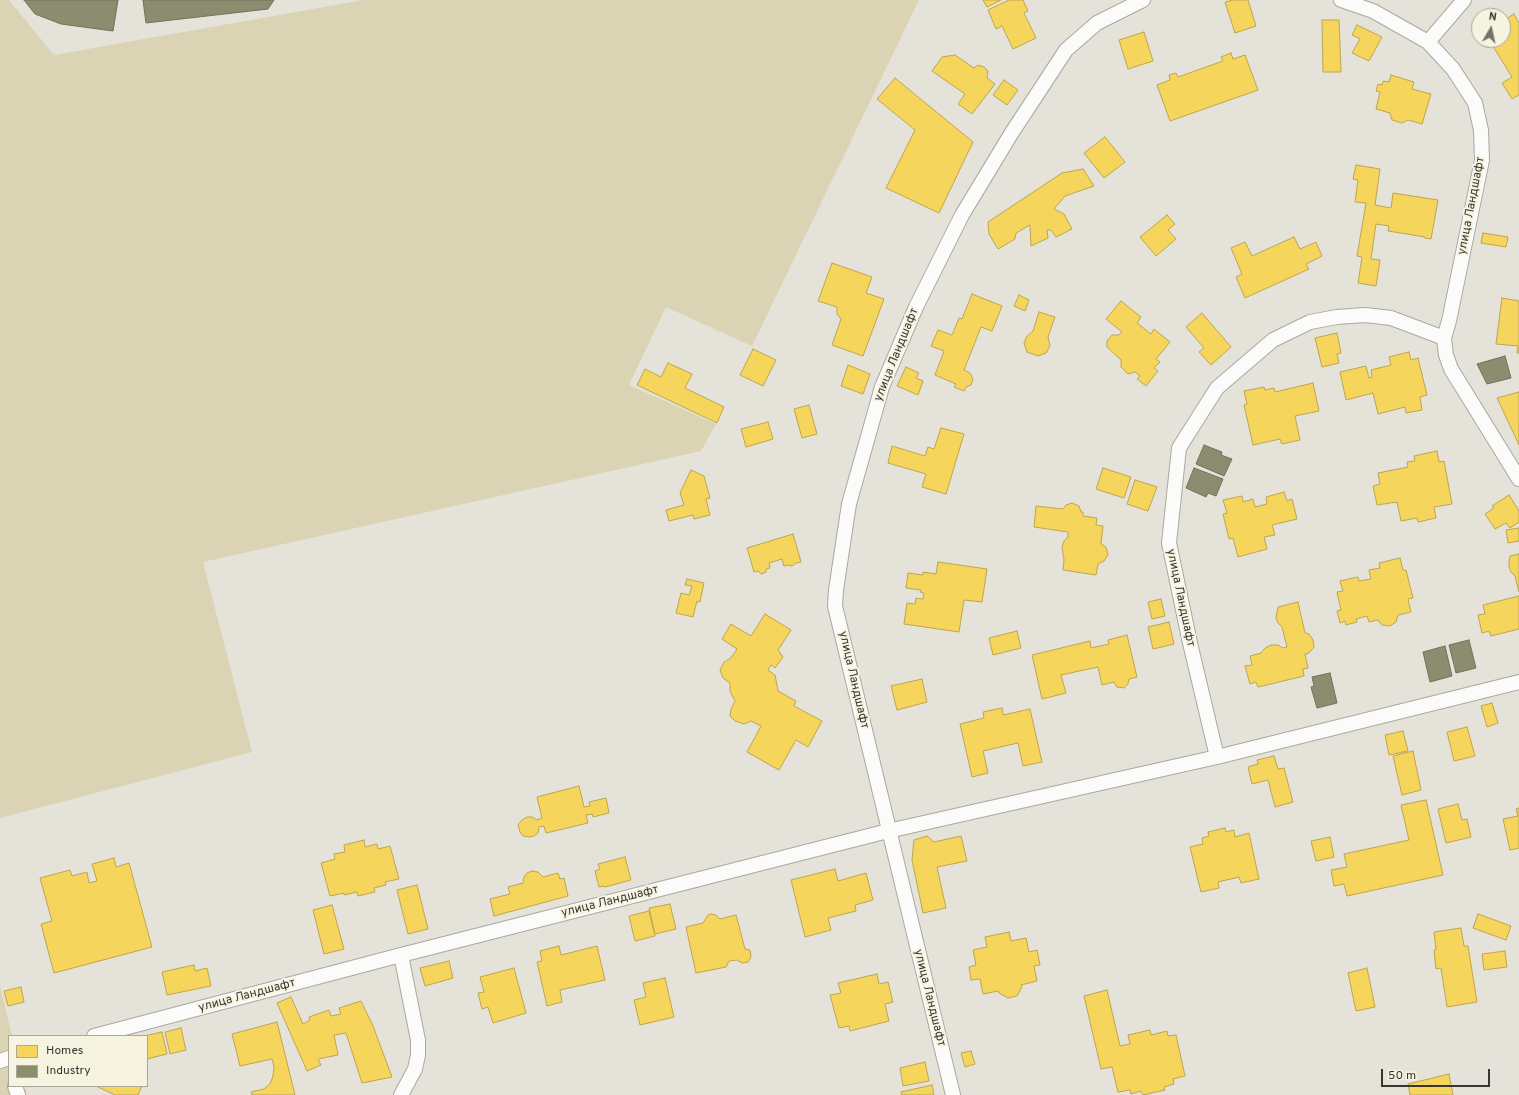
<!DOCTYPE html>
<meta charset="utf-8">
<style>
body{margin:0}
#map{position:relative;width:1519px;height:1095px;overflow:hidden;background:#e4e2d9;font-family:Overpass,sans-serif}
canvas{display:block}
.legend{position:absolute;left:8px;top:1035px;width:140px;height:52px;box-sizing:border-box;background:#f6f3e1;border:1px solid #aaa79a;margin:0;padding:5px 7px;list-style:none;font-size:12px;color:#373630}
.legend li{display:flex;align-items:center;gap:8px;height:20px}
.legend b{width:20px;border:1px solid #aaa79a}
.north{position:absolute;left:1471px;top:8px;width:40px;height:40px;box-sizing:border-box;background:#f6f3e1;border:1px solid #aaa79a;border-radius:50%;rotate:9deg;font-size:11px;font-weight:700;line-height:16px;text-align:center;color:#373630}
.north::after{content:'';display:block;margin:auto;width:14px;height:18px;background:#74726b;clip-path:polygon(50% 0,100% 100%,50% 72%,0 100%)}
.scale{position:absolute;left:1381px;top:1069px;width:109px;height:18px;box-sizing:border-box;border:2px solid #373630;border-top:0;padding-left:5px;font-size:12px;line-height:14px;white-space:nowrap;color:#373630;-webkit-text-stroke:3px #f6f3e1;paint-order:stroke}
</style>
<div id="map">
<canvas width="1519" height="1095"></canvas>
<ul class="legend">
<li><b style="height:11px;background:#f6d55c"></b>Homes</li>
<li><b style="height:11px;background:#8c8c6e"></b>Industry</li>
</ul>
<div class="north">N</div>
<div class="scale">50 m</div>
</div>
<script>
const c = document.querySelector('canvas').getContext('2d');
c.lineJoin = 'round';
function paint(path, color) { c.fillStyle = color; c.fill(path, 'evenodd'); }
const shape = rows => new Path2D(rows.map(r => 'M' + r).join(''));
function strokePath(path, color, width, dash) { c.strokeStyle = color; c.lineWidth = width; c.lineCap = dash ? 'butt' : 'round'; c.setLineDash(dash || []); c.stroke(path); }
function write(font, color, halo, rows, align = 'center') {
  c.font = font + ' Overpass,sans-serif'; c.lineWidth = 4; c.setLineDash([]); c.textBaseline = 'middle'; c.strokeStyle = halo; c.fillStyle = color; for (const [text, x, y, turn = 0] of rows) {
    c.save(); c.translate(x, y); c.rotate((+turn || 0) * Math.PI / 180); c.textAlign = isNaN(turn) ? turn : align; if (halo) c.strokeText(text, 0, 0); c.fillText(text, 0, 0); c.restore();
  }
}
const green = shape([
 [0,0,9,0,54,55,364,0,919,0,752,346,666,307,629,385,716,424,701,451,203,562,252,752,0,818],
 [0,986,12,1036,9,1036,9,1086,25,1086,27,1095,0,1095]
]);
const homes = shape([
 [983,0,1001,0,987,7,983,0],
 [1009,0,1023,0,1028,11,1024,13,1036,38,1013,49,1002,26,996,29,988,10,1009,0],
 [1233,0,1248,0,1256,26,1235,33,1225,2,1233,0],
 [1514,14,1519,23,1519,95,1512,99,1502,83,1512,77,1489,40,1503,40,1503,21,1514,14],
 [1322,20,1339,20,1341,72,1323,72,1322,20],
 [1357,25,1382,37,1369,61,1352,53,1360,39,1352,35,1357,25],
 [1144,32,1153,61,1128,69,1119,40,1144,32],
 [1231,53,1233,59,1245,55,1258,90,1170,121,1157,85,1170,80,1169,75,1176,73,1178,77,1223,61,1221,57,1231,53],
 [955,55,974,68,978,65,984,67,988,71,987,78,995,84,972,114,958,104,965,94,932,71,942,57,955,55],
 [1391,75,1414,82,1412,89,1431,94,1422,124,1408,120,1402,123,1392,120,1390,113,1376,109,1380,92,1376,91,1378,84,1382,85,1383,81,1389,82,1391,75],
 [895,78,973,142,939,213,886,188,915,130,877,99,895,78],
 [1004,80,1018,90,1007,105,993,95,1004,80],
 [1105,137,1125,162,1104,178,1084,153,1105,137],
 [1356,165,1380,169,1375,205,1391,208,1393,193,1438,200,1431,239,1425,238,1425,237,1388,231,1389,226,1376,224,1371,259,1380,260,1376,286,1358,283,1362,257,1357,256,1366,203,1355,202,1358,180,1353,179,1356,165],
 [1083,169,1094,186,1065,196,1054,209,1064,214,1072,229,1056,237,1051,230,1047,230,1048,238,1031,246,1030,225,1016,233,1015,239,998,249,989,234,988,222,1062,173,1083,169],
 [1167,215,1175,224,1168,230,1176,239,1156,256,1140,237,1167,215],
 [1483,233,1508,237,1506,247,1481,243,1483,233],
 [1294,237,1300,249,1316,242,1322,256,1306,264,1309,269,1245,298,1236,277,1242,274,1231,248,1245,242,1252,256,1294,237],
 [832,263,872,277,866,293,884,299,863,356,832,345,841,319,837,314,837,307,818,301,832,263],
 [972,294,1002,306,992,331,981,327,964,370,970,373,973,379,971,385,966,387,964,391,954,387,956,384,935,375,944,351,931,346,938,330,952,335,959,318,962,319,972,294],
 [1019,295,1029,300,1025,311,1014,306,1019,295],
 [1502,298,1519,301,1519,353,1517,353,1518,346,1496,344,1502,298],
 [1121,301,1141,317,1137,323,1151,334,1154,329,1170,342,1156,359,1160,362,1154,368,1158,371,1146,386,1137,379,1140,376,1135,372,1128,374,1121,367,1121,360,1107,347,1107,341,1112,335,1119,335,1122,332,1106,319,1121,301],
 [1039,312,1055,317,1048,337,1050,346,1046,353,1038,356,1027,352,1024,343,1027,336,1033,331,1039,312],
 [1202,313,1231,347,1211,365,1199,352,1204,348,1186,327,1202,313],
 [1337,333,1341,353,1337,354,1339,363,1322,367,1315,338,1337,333],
 [753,349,776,360,763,386,740,375,753,349],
 [1409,352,1411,360,1418,358,1427,395,1420,397,1422,410,1406,413,1405,407,1378,414,1373,393,1346,400,1340,372,1366,366,1369,378,1372,377,1371,370,1391,365,1389,357,1409,352],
 [668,363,692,374,685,388,724,407,717,423,637,385,645,369,661,377,668,363],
 [848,365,870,374,863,394,841,386,848,365],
 [906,367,919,373,916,378,923,381,918,395,897,386,906,367],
 [1313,383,1319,411,1295,416,1300,440,1282,444,1280,439,1253,445,1244,405,1247,404,1244,391,1264,387,1265,390,1274,388,1275,392,1313,383],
 [1519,392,1519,445,1497,398,1519,392],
 [809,405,817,434,802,438,794,409,809,405],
 [768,422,773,439,746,447,741,429,768,422],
 [941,428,964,434,946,494,922,487,926,474,888,463,892,446,925,456,928,447,934,449,941,428],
 [1437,451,1439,462,1444,461,1452,504,1434,507,1436,518,1418,522,1417,518,1401,521,1397,502,1377,505,1373,486,1380,484,1378,473,1408,467,1407,462,1415,461,1414,456,1437,451],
 [1103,468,1131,477,1124,498,1096,489,1103,468],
 [691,470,704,476,710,498,706,499,710,515,694,519,693,515,669,521,666,510,684,505,680,493,691,470],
 [1135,480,1157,487,1148,511,1127,504,1135,480],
 [1284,492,1287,501,1292,499,1297,519,1272,525,1275,535,1264,537,1267,549,1238,557,1233,538,1229,539,1223,514,1227,513,1223,500,1242,496,1243,502,1253,499,1255,507,1267,504,1266,497,1284,492],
 [1509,495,1519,511,1519,522,1510,528,1506,523,1495,529,1485,514,1494,508,1492,506,1509,495],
 [1072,503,1079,506,1081,512,1083,512,1083,516,1097,518,1096,525,1103,526,1101,544,1106,547,1108,555,1104,561,1098,564,1096,575,1063,570,1064,560,1062,547,1064,541,1068,537,1068,532,1034,527,1036,506,1063,509,1066,505,1072,503],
 [1519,528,1519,541,1508,543,1506,530,1519,528],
 [793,534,801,562,796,563,792,566,789,565,784,566,782,559,769,563,770,568,766,569,766,572,761,574,758,571,754,572,747,548,793,534],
 [1519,554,1519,592,1515,576,1511,572,1509,567,1509,561,1510,556,1519,554],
 [1400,558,1403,570,1406,570,1413,598,1408,599,1411,612,1398,615,1396,622,1390,626,1382,625,1378,620,1369,622,1367,616,1356,619,1357,622,1346,625,1345,621,1340,623,1337,611,1341,610,1337,592,1343,591,1340,581,1358,577,1359,581,1371,579,1369,570,1380,568,1379,563,1400,558],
 [938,562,987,569,982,602,964,600,959,632,904,624,907,603,915,604,916,598,923,599,924,593,920,592,921,590,906,588,908,573,923,575,923,572,936,574,938,562],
 [687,579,704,583,700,602,697,601,693,617,676,613,681,593,689,595,692,586,685,585,687,579],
 [1519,596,1519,629,1491,636,1489,631,1482,633,1478,615,1485,614,1483,605,1519,596],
 [1161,599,1165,616,1152,619,1148,602,1161,599],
 [1298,602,1305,633,1309,634,1313,640,1314,647,1309,653,1305,654,1308,668,1303,669,1304,676,1258,687,1256,682,1250,684,1245,666,1252,665,1250,656,1261,653,1265,648,1271,645,1278,645,1283,648,1287,647,1282,627,1278,623,1276,618,1278,607,1298,602],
 [765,614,791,630,778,650,783,657,775,668,771,665,768,670,775,675,778,691,796,701,794,706,822,721,808,747,796,740,779,770,747,752,761,726,751,721,744,724,735,721,730,716,731,709,735,701,730,691,730,683,723,678,720,670,724,662,731,658,737,649,722,639,731,624,751,636,765,614],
 [1169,622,1174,644,1153,649,1148,627,1169,622],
 [1017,631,1021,648,993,655,989,638,1017,631],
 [1127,635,1137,677,1129,679,1128,684,1124,688,1117,687,1114,682,1102,685,1098,667,1061,675,1066,693,1042,699,1032,655,1090,641,1091,648,1109,644,1108,640,1127,635],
 [922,679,927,702,897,710,891,686,922,679],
 [1492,703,1498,723,1487,727,1481,706,1492,703],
 [1002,708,1003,715,1030,709,1042,762,1023,766,1018,743,983,751,988,773,972,777,960,724,984,718,983,712,1002,708],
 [1467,727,1475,756,1454,761,1447,732,1467,727],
 [1403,731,1408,751,1389,755,1385,735,1403,731],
 [1413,751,1421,790,1402,795,1393,756,1413,751],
 [1274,756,1278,769,1284,768,1293,802,1275,807,1268,780,1252,784,1248,767,1258,764,1257,760,1274,756],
 [579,786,584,807,590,806,589,802,606,798,609,813,593,817,592,814,586,815,588,823,546,833,544,826,539,827,538,833,534,836,529,837,523,836,520,832,518,825,522,820,527,817,532,817,537,820,542,818,537,797,579,786],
 [1426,800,1443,875,1347,896,1344,884,1334,886,1331,870,1347,867,1344,854,1409,840,1401,805,1426,800],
 [1458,804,1462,820,1467,819,1471,837,1446,843,1438,809,1458,804],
 [1519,808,1519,848,1510,850,1503,819,1518,816,1516,809,1519,808],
 [1225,828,1226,832,1234,830,1235,837,1249,833,1259,879,1241,883,1239,877,1218,882,1219,888,1201,892,1190,847,1203,844,1202,838,1209,836,1208,832,1225,828],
 [927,836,934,842,961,836,967,861,937,867,946,908,923,913,912,860,914,840,927,836],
 [1330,837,1334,857,1316,861,1311,841,1330,837],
 [364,840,365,847,377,844,378,849,390,846,399,879,385,882,386,885,374,888,375,892,358,896,357,892,344,895,344,893,330,896,321,863,335,859,334,854,345,852,344,845,364,840],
 [625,857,631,880,605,887,604,886,599,887,595,871,600,869,598,864,625,857],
 [114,858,116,867,129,863,152,947,54,973,41,924,52,921,40,878,70,870,72,876,87,872,89,883,97,881,92,864,114,858],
 [835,869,838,881,866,873,873,900,855,905,856,911,828,918,831,930,805,937,791,880,835,869],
 [532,871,538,872,543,877,558,873,560,879,564,878,568,896,494,916,490,899,510,894,508,887,523,883,524,877,527,873,532,871],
 [417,885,428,929,408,934,397,890,417,885],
 [670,904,676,929,655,934,649,908,670,904],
 [332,905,344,949,324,954,313,910,332,905],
 [649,911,655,936,635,941,629,916,649,911],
 [711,914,716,915,720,919,736,915,745,949,750,950,751,957,748,962,742,963,737,960,729,961,726,967,696,973,686,927,703,923,708,915,711,914],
 [1478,914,1511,926,1506,940,1473,928,1478,914],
 [1461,928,1464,946,1468,946,1477,1002,1447,1007,1441,968,1436,969,1434,950,1436,950,1434,932,1461,928],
 [1009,932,1011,941,1026,938,1029,952,1037,950,1040,965,1034,966,1037,981,1021,985,1022,987,1017,996,1008,998,999,993,998,991,983,994,980,979,971,980,969,967,976,965,973,950,987,947,985,937,1009,932],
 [559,946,561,955,597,946,605,980,560,990,562,1002,547,1006,537,962,542,961,540,951,559,946],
 [1505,951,1507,967,1484,970,1482,954,1505,951],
 [449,961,453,978,425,986,420,968,449,961],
 [194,965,195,971,207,968,211,986,167,995,162,972,194,965],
 [514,968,526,1013,493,1023,488,1007,482,1009,478,993,484,992,480,977,514,968],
 [1367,968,1375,1007,1356,1011,1348,973,1367,968],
 [877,974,879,984,888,982,893,1002,885,1004,889,1021,850,1031,849,1026,839,1028,830,995,841,993,838,983,877,974],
 [665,978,674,1017,640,1025,634,1000,646,997,643,983,665,978],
 [21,987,24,1002,8,1006,4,991,21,987],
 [1107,990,1120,1046,1130,1044,1128,1035,1150,1030,1151,1035,1167,1031,1168,1036,1176,1035,1185,1076,1173,1079,1174,1084,1164,1087,1165,1090,1143,1095,1141,1091,1131,1094,1130,1090,1118,1092,1112,1067,1101,1069,1084,996,1107,990],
 [291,997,303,1024,310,1020,309,1017,329,1010,331,1016,341,1014,339,1008,361,1001,373,1026,392,1077,362,1083,346,1033,334,1035,338,1055,318,1059,321,1065,307,1071,277,1003,291,997],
 [277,1022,295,1095,252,1095,251,1092,264,1089,270,1084,273,1076,274,1067,272,1059,240,1066,232,1034,277,1022],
 [181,1028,186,1050,170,1054,165,1032,181,1028],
 [162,1032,167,1054,147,1059,147,1036,144,1036,162,1032],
 [971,1051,975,1064,965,1067,961,1053,971,1051],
 [925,1062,929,1081,903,1086,900,1068,925,1062],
 [1449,1074,1453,1095,1410,1095,1408,1084,1449,1074],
 [932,1085,934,1095,902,1095,901,1092,932,1085],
 [96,1086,142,1086,138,1095,115,1095,96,1086]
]);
const industry = shape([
 [24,0,118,0,113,31,61,24,35,14,24,0],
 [143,0,274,0,268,9,146,23,143,0],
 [1505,356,1511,378,1487,384,1477,364,1505,356],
 [1204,445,1222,452,1221,455,1232,459,1224,476,1196,464,1204,445],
 [1194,468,1223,479,1216,496,1208,493,1206,497,1186,488,1194,468],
 [1469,640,1476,668,1456,673,1449,645,1469,640],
 [1445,646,1452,676,1430,682,1423,652,1445,646],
 [1330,673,1337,703,1317,708,1311,687,1314,686,1312,677,1330,673]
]);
const street = shape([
 [1341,0,1373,11,1428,42,1453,69,1475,103,1481,130,1482,160,1449,321,1444,338,1446,355,1451,369,1519,479],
 [1428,42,1464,0],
 [1217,757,1190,643,1169,543,1179,448,1217,388,1273,340,1310,322,1337,317,1365,315,1391,318,1444,338],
 [94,1036,401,955,888,831,1217,757,1519,682],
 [0,1061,9,1058],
 [15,1086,18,1095],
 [401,1095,415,1069,418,1055,418,1040,401,955],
 [953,1095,835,606,836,590,849,504,882,387,916,307,962,215,1011,134,1066,50,1097,23,1143,0]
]);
const streetNames = [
 ["улица Ландшафт",1472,206,-79],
 ["улица Ландшафт",897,355,-68],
 ["улица Ландшафт",1180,598,78],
 ["улица Ландшафт",853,680,77],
 ["улица Ландшафт",610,902,-14],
 ["улица Ландшафт",247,996,-15],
 ["улица Ландшафт",929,998,76]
];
paint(green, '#dad4b4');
paint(homes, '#f6d55c');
strokePath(homes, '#bda54f', 1);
paint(industry, '#8c8c6e');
strokePath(industry, '#72725b', 1);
strokePath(street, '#aaa8a1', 16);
strokePath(street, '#fbfbf9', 14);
write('12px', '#373630', '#f6f3e1', streetNames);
</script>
